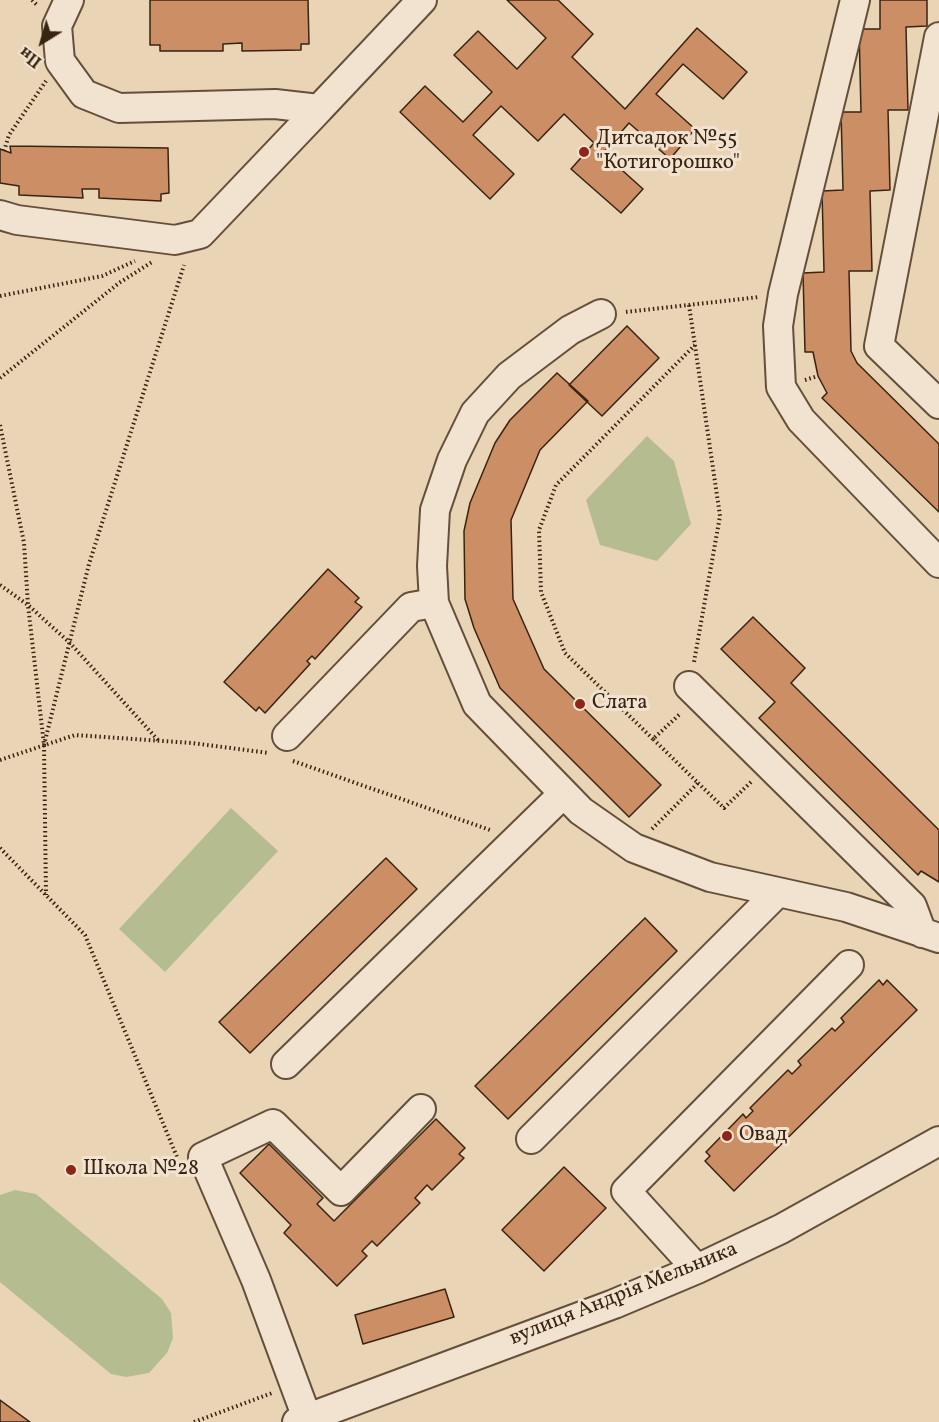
<!DOCTYPE html>
<meta charset="utf-8">
<style>
body{margin:0}
#map{position:relative;width:939px;height:1422px;overflow:hidden;background:#ead4b6;font-family:Vollkorn,serif}
canvas{display:block}
.north{position:absolute;left:12px;top:12px;width:60px;height:60px;-webkit-text-stroke:4px #f1e3d0;paint-order:stroke;rotate:217deg;font-size:16px;font-weight:700;line-height:24px;text-align:center;color:#392311}
.north::after{content:'';display:block;margin:auto;width:21px;height:27px;background:#392311;clip-path:polygon(50% 0,100% 100%,50% 72%,0 100%)}
</style>
<div id="map">
<canvas width="939" height="1422"></canvas>
<div class="north">Пн</div>
</div>
<script>
const c = document.querySelector('canvas').getContext('2d');
c.lineJoin = 'round';
function paint(path, color) { c.fillStyle = color; c.fill(path, 'evenodd'); }
const shape = rows => new Path2D(rows.map(r => 'M' + r).join(''));
function strokePath(path, color, width, dash) { c.strokeStyle = color; c.lineWidth = width; c.lineCap = dash ? 'butt' : 'round'; c.setLineDash(dash || []); c.stroke(path); }
function write(font, color, halo, rows, align = 'center') {
  c.font = font + ' Vollkorn,serif'; c.lineWidth = 6; c.setLineDash([]); c.textBaseline = 'middle'; c.strokeStyle = halo; c.fillStyle = color; for (const [text, x, y, turn = 0] of rows) {
    c.save(); c.translate(x, y); c.rotate((+turn || 0) * Math.PI / 180); c.textAlign = isNaN(turn) ? turn : align; if (halo) c.strokeText(text, 0, 0); c.fillText(text, 0, 0); c.restore();
  }
}
const green = shape([
 [647,436,674,461,691,524,657,561,600,545,586,500],
 [231,808,278,851,165,972,119,929],
 [15,1190,36,1194,162,1299,171,1313,173,1338,167,1353,149,1373,126,1377,111,1374,0,1282,0,1195]
]);
const building = shape([
 [150,0,308,0,309,44,301,44,301,50,242,51,242,43,223,44,223,51,160,51,160,45,150,45,150,0],
 [507,0,558,0,593,34,572,57,625,109,697,28,747,72,723,99,683,64,656,94,695,129,670,159,629,123,603,153,643,189,621,213,571,169,594,143,564,114,538,141,501,106,473,135,514,174,490,199,400,112,425,86,463,122,492,92,454,55,478,31,517,69,546,38,507,0],
 [880,0,927,0,927,26,906,27,908,110,888,110,890,190,870,191,872,271,849,271,851,351,857,363,939,444,939,512,822,398,827,393,818,376,813,352,805,352,803,273,824,272,822,191,843,190,841,112,861,112,859,29,880,29,880,0],
 [10,146,168,148,169,193,161,194,161,201,99,198,99,189,82,189,83,198,19,195,19,186,0,183,0,149,11,153,10,146],
 [627,326,659,358,602,416,569,385,627,326],
 [557,373,588,401,540,450,511,520,513,599,544,669,661,785,629,817,500,688,474,628,465,599,464,531,470,503,495,443,510,420,557,373],
 [328,569,359,598,355,602,362,607,315,659,312,656,307,661,310,664,265,713,259,707,256,711,224,682,328,569],
 [753,617,805,668,791,683,939,830,939,882,921,871,918,875,759,718,775,702,721,649,753,617],
 [386,858,417,889,250,1053,219,1022,386,858],
 [645,918,677,951,508,1119,475,1086,645,918],
 [879,980,883,985,887,980,917,1010,734,1191,705,1161,710,1156,706,1152,743,1114,746,1118,753,1111,750,1108,788,1070,792,1074,801,1065,798,1061,832,1028,835,1031,844,1022,841,1018,879,980],
 [436,1119,465,1148,459,1154,464,1158,432,1190,427,1185,415,1198,420,1203,377,1246,372,1241,362,1251,367,1256,337,1286,284,1233,291,1225,240,1173,269,1144,323,1198,317,1204,334,1221,436,1119],
 [564,1167,606,1208,544,1271,502,1230,564,1167],
 [445,1289,454,1317,363,1344,355,1315,445,1289],
 [0,1400,30,1422,0,1422,0,1400]
]);
const path = shape([
 [32,0,38,6],
 [4,151,9,135,46,81],
 [0,296,102,276,135,261],
 [689,305,720,516,694,662],
 [626,312,759,297],
 [0,378,119,283,152,262],
 [805,380,818,376],
 [0,425,24,543,28,605,44,745,46,895],
 [0,585,28,605,70,643,158,740],
 [653,739,565,653,541,592,539,530,556,485,695,345],
 [44,745,89,564,184,265],
 [0,760,75,735,192,743,269,753],
 [293,761,490,830],
 [698,783,724,808,751,782],
 [652,829,698,783,653,739,681,713],
 [0,848,85,935,177,1157],
 [194,1422,272,1393]
]);
const minor = shape([
 [69,0,57,26,60,61,84,94,119,108,275,104,319,109,422,0],
 [855,0,783,294,778,326,781,387,801,420,939,563],
 [939,37,879,346,939,404],
 [0,215,17,220,175,240,200,234,319,109],
 [601,314,570,330,509,376,475,413,452,460,435,510,432,566,434,603,477,704,581,811,634,848,710,877,846,907,939,938],
 [689,686,912,906,922,933],
 [287,736,411,607,434,603],
 [286,1064,563,794],
 [531,1139,777,893],
 [697,1269,626,1191,849,965],
 [307,1418,256,1280,203,1157,273,1124,341,1191,421,1109],
 [297,1422,614,1304,697,1269,781,1229,939,1141]
]);
const markers = [
 [584,152,6,"#8f2418"],
 [580,704,6,"#8f2418"],
 [727,1136,6,"#8f2418"],
 [71,1170,6,"#8f2418"]
];
const poiNames = [
 ["Дитсадок №55",596,140],
 ["\"Котигорошко\"",596,164],
 ["Слата",592,704],
 ["Овад",739,1136],
 ["Школа №28",83,1170]
];
const streetNames = [
 ["вулиця Андрія Мельника",624,1295,-22]
];
paint(green, '#b5bd90');
paint(building, '#cc8e65');
strokePath(building, '#392311', 1.5);
strokePath(minor, '#654f3a', 32);
strokePath(path, '#392311', 4, [1.5, 3]);
strokePath(minor, '#f1e3d0', 28);
for (const [x, y, r, color] of markers) { const dot = new Path2D(); dot.arc(x, y, r, 0, 2 * Math.PI); c.fillStyle = color; c.fill(dot); strokePath(dot, '#f1e3d0', 2); }
write('21px', '#392311', '#f1e3d0', poiNames, 'left');
write('21px', '#392311', '#f1e3d0', streetNames);
</script>
